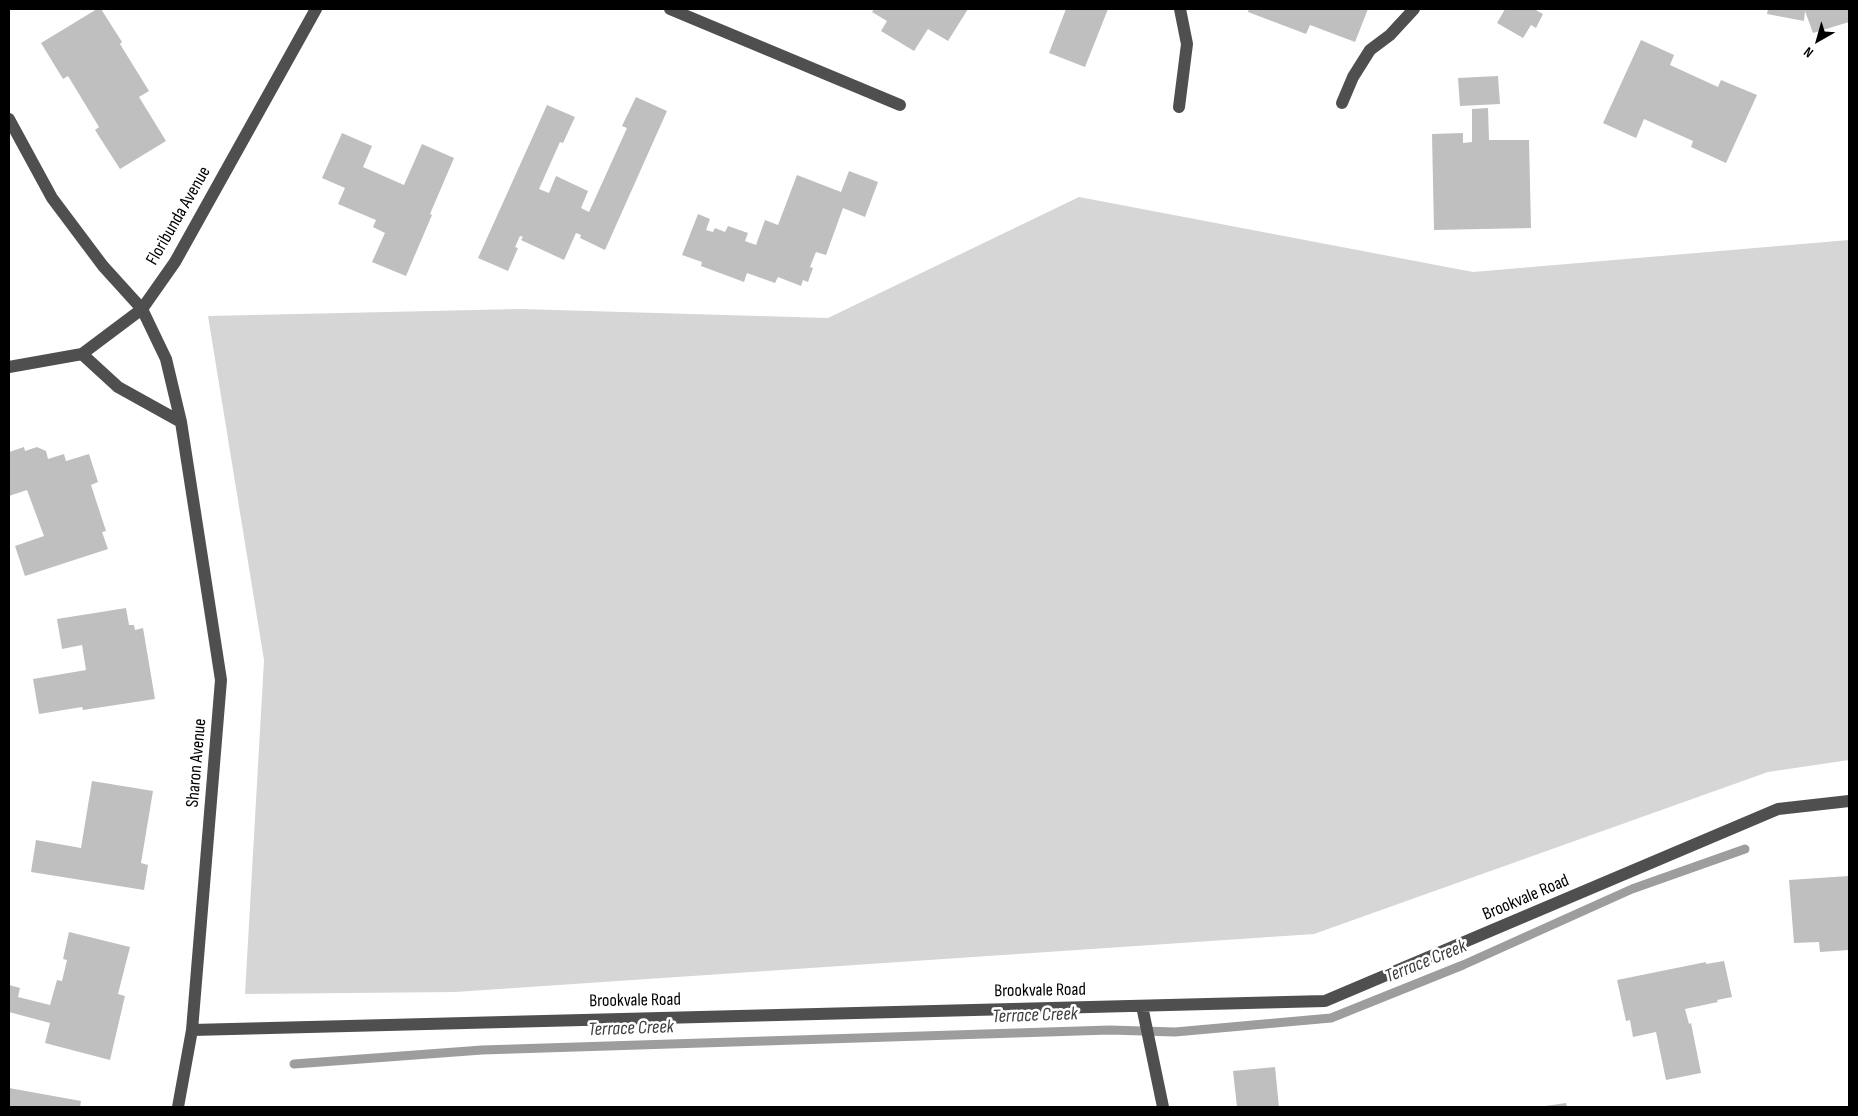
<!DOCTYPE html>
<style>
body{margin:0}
#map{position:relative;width:1858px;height:1116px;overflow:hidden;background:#fff;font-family:"Sofia Sans Condensed",sans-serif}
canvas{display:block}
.frame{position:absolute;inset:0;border:10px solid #000;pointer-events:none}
.north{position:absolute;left:1793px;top:15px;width:50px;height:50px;-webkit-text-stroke:4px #fff;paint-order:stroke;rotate:218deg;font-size:14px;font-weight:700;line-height:20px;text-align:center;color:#000}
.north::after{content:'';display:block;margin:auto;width:18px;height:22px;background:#000;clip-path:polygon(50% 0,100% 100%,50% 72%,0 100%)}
</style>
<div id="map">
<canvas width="1858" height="1116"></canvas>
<div class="frame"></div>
<div class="north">N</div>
</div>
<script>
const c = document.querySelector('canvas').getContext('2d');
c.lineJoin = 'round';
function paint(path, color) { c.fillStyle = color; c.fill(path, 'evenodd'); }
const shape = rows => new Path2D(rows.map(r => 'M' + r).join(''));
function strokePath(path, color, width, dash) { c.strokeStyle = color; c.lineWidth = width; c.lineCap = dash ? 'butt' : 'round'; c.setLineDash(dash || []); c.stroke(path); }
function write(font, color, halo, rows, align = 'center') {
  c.font = font + ' "Sofia Sans Condensed",sans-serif'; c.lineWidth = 5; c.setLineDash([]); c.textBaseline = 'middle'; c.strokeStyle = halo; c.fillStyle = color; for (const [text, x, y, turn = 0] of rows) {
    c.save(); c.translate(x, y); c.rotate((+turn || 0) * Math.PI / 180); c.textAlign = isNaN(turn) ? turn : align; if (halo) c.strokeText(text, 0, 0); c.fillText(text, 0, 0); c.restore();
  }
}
const green = shape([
 [1079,197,1473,272,1849,240,1849,760,1768,772,1314,934,455,992,245,994,264,660,208,316,520,309,828,318]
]);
const stream = shape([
 [294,1064,482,1050,1110,1030,1175,1032,1331,1018,1463,965,1632,889,1745,849]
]);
const building = shape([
 [97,9,101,9,122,42,120,44,149,91,139,97,166,141,120,169,95,130,99,127,68,76,63,79,41,43],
 [874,9,968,9,948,41,928,29,914,51,881,31,887,21,872,12],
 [1066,9,1108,9,1085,67,1049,53],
 [1249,9,1368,9,1355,42,1310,25,1306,34,1248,12],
 [1505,9,1534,9,1543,14,1536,28,1531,25,1523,38,1497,23],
 [1768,9,1849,9,1849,22,1813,33,1805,11,1804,21,1767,14],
 [1641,40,1674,55,1670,65,1718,87,1721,80,1757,95,1726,163,1691,147,1693,141,1644,119,1636,138,1603,123],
 [1498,76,1500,104,1460,106,1458,78],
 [636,97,667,111,605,250,580,238,581,235,576,233,564,260,521,240,523,237,520,236,515,247,518,248,508,271,478,258,547,105,575,117,563,143,560,142,539,189,549,193,556,176,588,191,581,208,589,212,627,128,622,126],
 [1488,108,1489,140,1529,140,1531,228,1434,230,1432,134,1463,133,1463,143,1472,142,1472,109],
 [342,133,372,146,363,167,404,185,422,144,454,158,430,214,432,215,406,276,372,262,385,233,373,227,376,220,338,204,345,188,322,178],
 [849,171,878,182,865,217,843,208,826,255,816,252,810,267,813,268,808,282,803,280,801,286,778,277,775,283,747,273,744,282,701,266,702,262,682,255,698,214,710,219,706,230,713,232,715,228,725,232,728,226,748,233,745,241,756,245,765,220,778,225,797,175,841,192],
 [24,447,25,451,37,447,46,451,48,459,64,454,66,461,89,454,98,482,91,485,106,531,102,532,108,549,25,576,15,546,44,536,27,490,9,496,9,452],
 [126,608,129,625,134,625,135,630,143,628,155,699,83,710,82,707,39,714,33,679,86,670,82,645,62,649,57,619],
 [92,781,153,791,141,863,148,865,144,890,31,872,36,840,81,848],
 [1849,876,1849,950,1820,952,1819,942,1794,943,1789,880],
 [69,932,130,947,118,994,125,996,110,1060,45,1043,50,1023,9,1012,9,985,20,988,18,997,50,1005,57,980,62,981,67,960,63,959],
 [1724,961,1732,997,1717,1000,1718,1002,1685,1009,1689,1024,1691,1023,1701,1073,1666,1080,1656,1032,1633,1037,1630,1020,1626,1021,1617,980,1706,962,1706,964],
 [1275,1067,1279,1107,1237,1107,1233,1071],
 [9,1088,81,1101,80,1107,9,1107],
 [1566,1103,1567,1107,1545,1107,1545,1106]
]);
const minor = shape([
 [670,9,900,105],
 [1342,103,1353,77,1370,50,1390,35,1414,9],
 [1179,107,1187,44,1180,9],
 [9,119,52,198,103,266,142,309,166,359,181,422,221,680,192,1030,178,1107],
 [82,354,118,387,181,422],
 [9,367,82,354,142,309,175,262,316,9],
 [1142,1006,1163,1107],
 [192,1030,1325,1001,1778,809,1849,801]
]);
const streetNames = [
 ["Floribunda Avenue",179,216,-60],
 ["Sharon Avenue",197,763,-85],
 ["Brookvale Road",1526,898,-23],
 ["Brookvale Road",1040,991,-1],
 ["Brookvale Road",635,1001,-1]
];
const waterNames = [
 ["Terrace Creek",1426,962,-22],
 ["Terrace Creek",1035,1016,-2],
 ["Terrace Creek",631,1029,-2]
];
paint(green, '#d6d6d6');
strokePath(stream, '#9d9d9d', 9);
paint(building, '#bfbfbf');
strokePath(minor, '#4f4f4f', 12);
write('18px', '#000', '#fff', streetNames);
write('italic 19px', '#3e3e3e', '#fff', waterNames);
</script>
